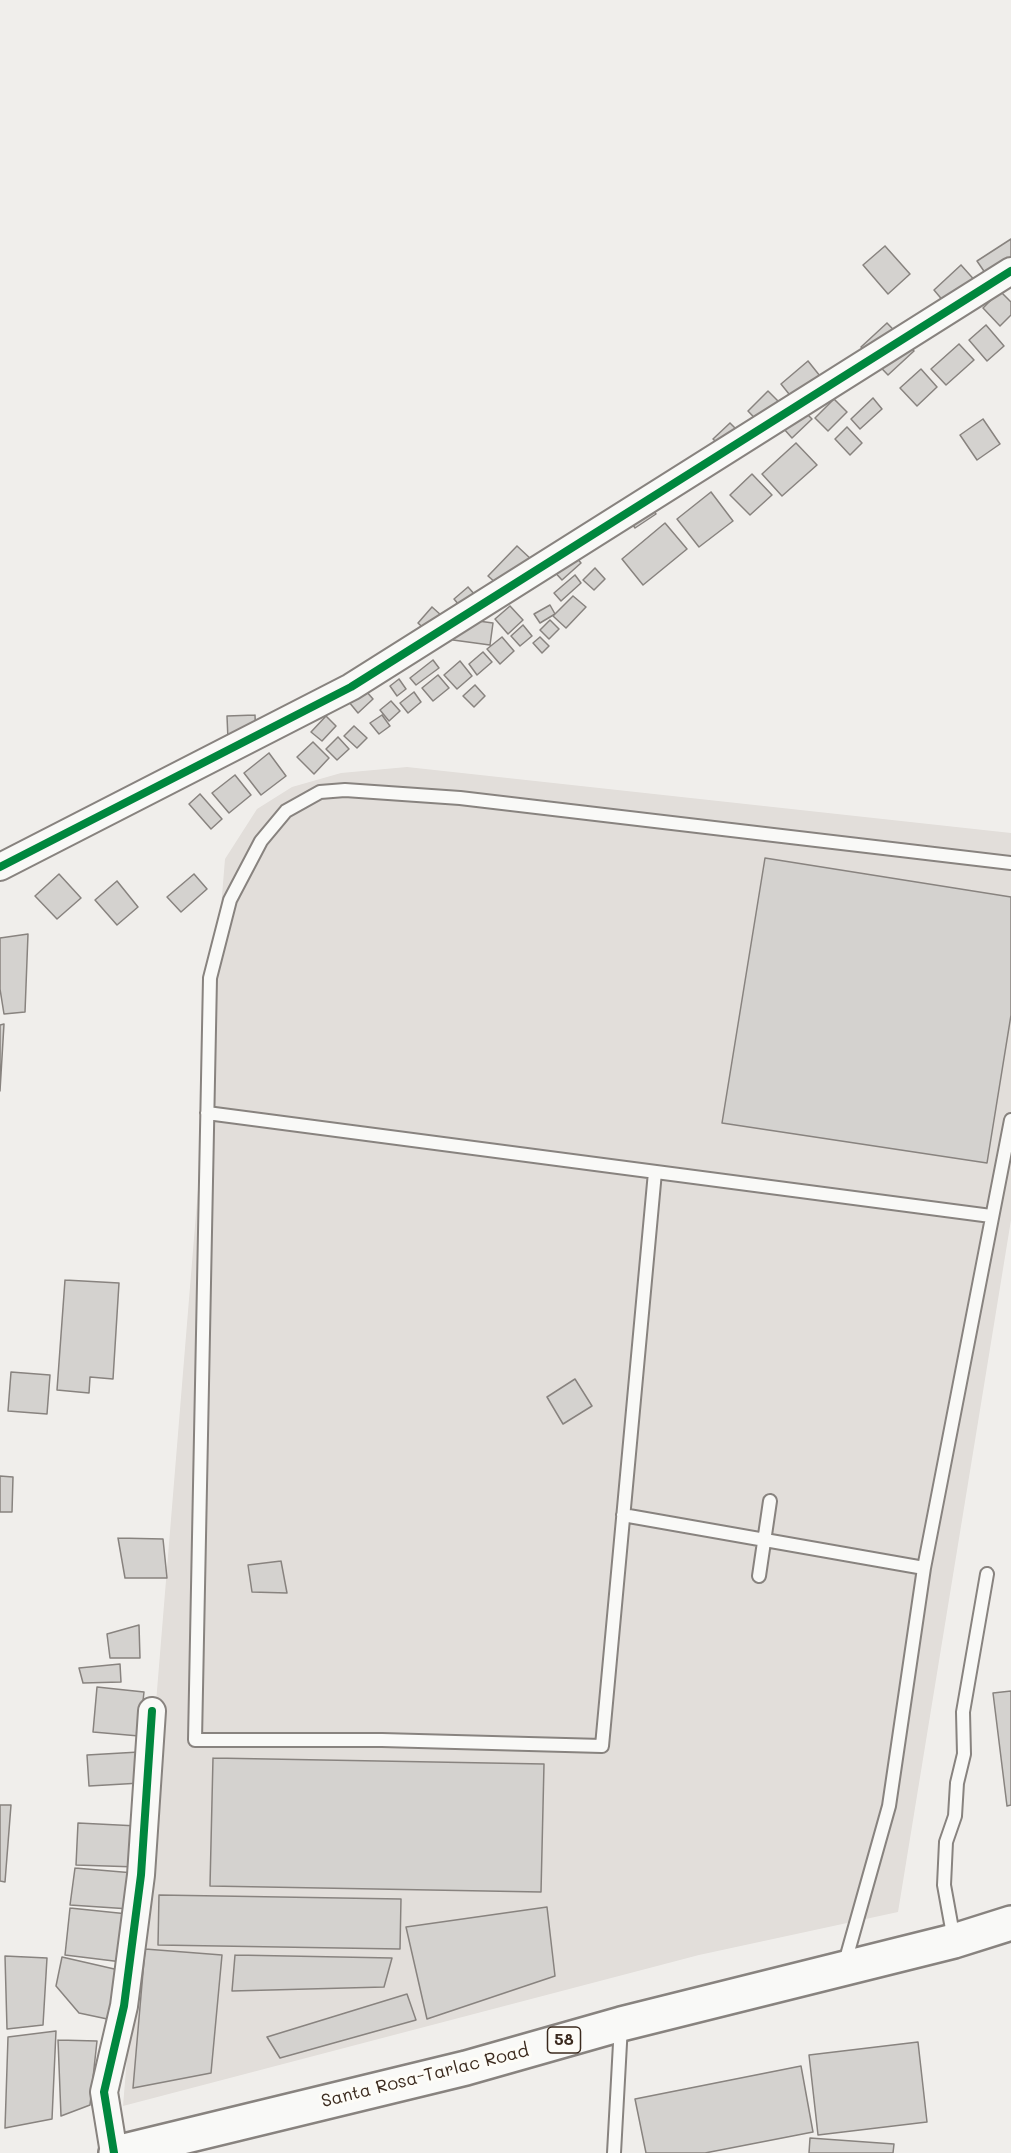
<!DOCTYPE html>
<style>
body{margin:0}
canvas{display:block;background:#f0eeeb}
</style>
<canvas width="1011" height="2153"></canvas>
<script>
const c = document.querySelector('canvas').getContext('2d');
c.lineJoin = 'round';
function paint(path, color) { c.fillStyle = color; c.fill(path, 'evenodd'); }
const shape = rows => new Path2D(rows.map(r => 'M' + r).join(''));
function strokePath(path, color, width, dash) { c.strokeStyle = color; c.lineWidth = width; c.lineCap = dash ? 'butt' : 'round'; c.setLineDash(dash || []); c.stroke(path); }
function write(font, color, halo, rows, align = 'center') {
  c.font = font + ' Mali,sans-serif'; c.lineWidth = 6; c.setLineDash([]); c.textBaseline = 'middle'; c.strokeStyle = halo; c.fillStyle = color; for (const [text, x, y, turn = 0] of rows) {
    c.save(); c.translate(x, y); c.rotate((+turn || 0) * Math.PI / 180); c.textAlign = isNaN(turn) ? turn : align; if (halo) c.strokeText(text, 0, 0); c.fillText(text, 0, 0); c.restore();
  }
}
const built = shape([
 [407,767,1011,833,1011,1220,898,1912,699,1955,123,2106,225,859,257,809,292,787,341,773]
]);
const building = shape([
 [1011,239,1011,266,990,280,977,261,1011,239],
 [885,246,910,274,888,294,863,265,885,246],
 [961,265,978,284,950,309,934,290,961,265],
 [1000,291,1011,302,1011,315,1000,326,983,308,1000,291],
 [887,323,914,351,888,375,861,347,887,323],
 [986,325,1004,346,987,361,969,340,986,325],
 [959,344,974,360,946,385,931,369,959,344],
 [808,361,824,381,797,404,781,384,808,361],
 [921,369,937,387,917,406,900,388,921,369],
 [768,391,788,411,767,431,748,411,768,391],
 [873,398,882,409,860,429,851,419,873,398],
 [834,399,847,412,828,431,815,418,834,399],
 [804,411,812,419,792,438,784,429,804,411],
 [983,419,1000,444,977,460,960,435,983,419],
 [730,423,745,438,729,454,713,439,730,423],
 [847,427,862,443,850,455,835,439,847,427],
 [796,443,817,465,782,496,762,474,796,443],
 [752,474,772,495,750,515,730,495,752,474],
 [711,492,733,521,699,547,677,519,711,492],
 [642,493,656,514,635,528,622,508,642,493],
 [665,523,687,549,643,585,622,559,665,523],
 [517,546,532,560,504,590,488,576,517,546],
 [571,551,581,563,562,580,551,568,571,551],
 [595,568,605,579,594,590,583,580,595,568],
 [575,575,581,583,561,601,554,593,575,575],
 [468,587,484,605,469,617,454,599,468,587],
 [573,596,586,607,566,628,553,616,573,596],
 [550,605,555,614,540,623,534,614,550,605],
 [510,606,523,620,508,634,495,619,510,606],
 [432,607,452,625,437,641,418,623,432,607],
 [456,618,493,623,490,645,453,640,456,618],
 [550,620,559,629,549,639,540,630,550,620],
 [523,625,532,636,520,646,511,636,523,625],
 [502,637,514,651,500,664,487,649,502,637],
 [540,637,549,646,542,653,533,643,540,637],
 [483,652,492,662,477,675,469,664,483,652],
 [433,660,439,668,416,685,410,678,433,660],
 [460,661,472,676,457,689,444,675,460,661],
 [438,675,449,688,433,701,422,688,438,675],
 [399,679,406,689,397,696,390,686,399,679],
 [359,683,373,699,358,713,344,696,359,683],
 [475,685,485,696,474,707,463,696,475,685],
 [414,692,421,702,408,713,400,703,414,692],
 [391,701,400,711,389,721,380,710,391,701],
 [255,715,256,739,228,740,227,716,255,715],
 [382,715,390,726,379,734,370,723,382,715],
 [326,716,336,726,322,741,311,732,326,716],
 [354,726,367,738,357,748,344,736,354,726],
 [338,737,349,749,337,760,326,749,338,737],
 [313,742,329,758,314,774,297,757,313,742],
 [269,753,286,776,261,795,244,773,269,753],
 [235,775,251,795,229,813,212,793,235,775],
 [200,794,222,819,211,829,189,804,200,794],
 [765,858,1011,897,1011,1015,987,1163,722,1123,765,858],
 [59,874,81,898,57,919,35,896,59,874],
 [194,874,207,889,181,912,167,897,194,874],
 [117,881,138,907,117,925,95,900,117,881],
 [28,934,25,1012,4,1014,0,989,0,938,28,934],
 [4,1024,0,1091,0,1025,4,1024],
 [65,1280,119,1283,113,1379,90,1377,89,1393,57,1390,65,1280],
 [11,1372,50,1375,47,1414,8,1411,11,1372],
 [575,1379,592,1406,563,1424,547,1397,575,1379],
 [0,1476,13,1477,12,1512,0,1512,0,1476],
 [118,1538,163,1539,167,1578,125,1578,118,1538],
 [281,1561,287,1593,252,1592,248,1565,281,1561],
 [139,1625,140,1658,110,1658,107,1634,139,1625],
 [120,1664,121,1682,83,1683,79,1668,120,1664],
 [97,1687,144,1692,139,1736,93,1732,97,1687],
 [1011,1691,1011,1805,1007,1806,993,1693,1011,1691],
 [139,1752,141,1783,89,1786,87,1755,139,1752],
 [213,1758,544,1764,541,1892,210,1886,213,1758],
 [0,1805,11,1805,5,1882,0,1881,0,1805],
 [78,1823,138,1826,137,1867,76,1865,78,1823],
 [75,1868,134,1873,130,1909,70,1905,75,1868],
 [159,1895,401,1899,400,1949,158,1945,159,1895],
 [547,1907,555,1976,427,2019,406,1927,547,1907],
 [70,1908,128,1914,122,1962,65,1955,70,1908],
 [145,1949,222,1955,211,2073,133,2088,145,1949],
 [235,1955,392,1958,384,1987,232,1991,235,1955],
 [5,1956,47,1958,43,2025,7,2029,5,1956],
 [62,1957,123,1971,112,2020,79,2013,56,1986,62,1957],
 [407,1994,416,2020,280,2058,267,2037,407,1994],
 [56,2031,52,2119,5,2128,8,2037,56,2031],
 [58,2040,97,2041,90,2105,61,2116,58,2040],
 [918,2042,927,2122,818,2135,809,2055,918,2042],
 [801,2066,813,2132,705,2153,646,2153,635,2099,801,2066],
 [810,2138,894,2144,893,2153,809,2153,810,2138]
]);
const lane = shape([
 [207,1113,991,1216],
 [655,1172,602,1746,382,1740,195,1740,210,978,230,900,261,841,286,811,320,792,345,790,460,798,1011,863],
 [623,1515,924,1568],
 [759,1576,770,1501],
 [954,1940,944,1885,946,1842,955,1816,957,1783,964,1754,963,1712,987,1574],
 [844,1966,889,1806,924,1568,1011,1120],
 [614,2153,621,2025]
]);
const street = shape([
 [0,867,351,687,1011,271],
 [114,2153,104,2092,124,2006,141,1875,152,1711]
]);
const highway = shape([
 [116,2153,466,2068,621,2024,954,1941,1011,1923]
]);
const cycleway = shape([
 [0,867,351,687,1011,271],
 [114,2153,104,2092,124,2006,141,1875,152,1711]
]);
const shields = [
 [564,2040,33]
];
const shieldNames = [
 ["58",564,2040]
];
const streetNames = [
 ["Santa Rosa-Tarlac Road",425,2076,-14]
];
paint(built, '#e2deda');
paint(building, '#d4d2cf');
strokePath(building, '#88837f', 1.5);
strokePath(lane, '#88837f', 16);
strokePath(street, '#88837f', 30);
strokePath(highway, '#88837f', 38);
strokePath(lane, '#f9f9f7', 12);
strokePath(street, '#f9f9f7', 26);
strokePath(highway, '#f9f9f7', 33);
strokePath(cycleway, '#00873e', 8);
for (const [x, y, w] of shields) { const box = new Path2D(); box.roundRect(x - w / 2, y - 13, w, 26, 4.5); c.fillStyle = '#fdfcf7'; c.fill(box); strokePath(box, '#3b2a1e', 1.5); }
write('bold 16px', '#3b2a1e', null, shieldNames);
write('18px', '#3b2a1e', '#fdfcf7', streetNames);
</script>
